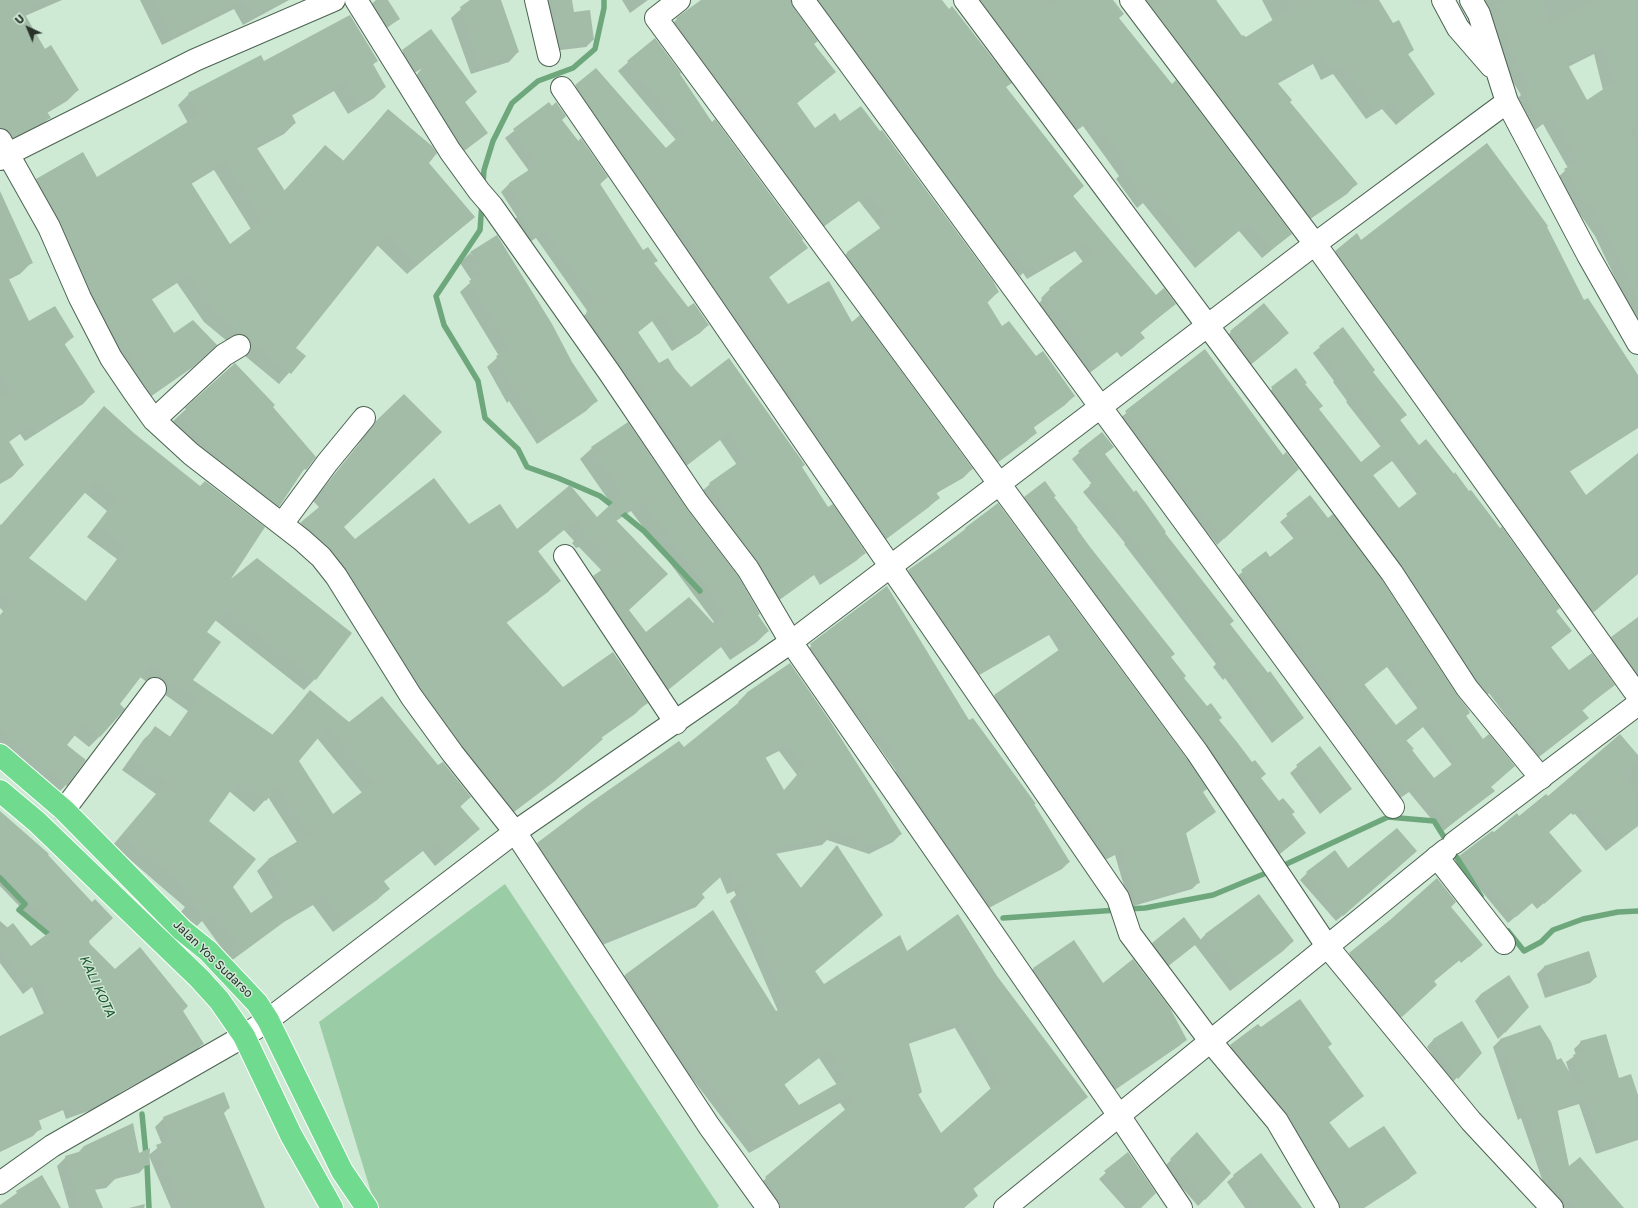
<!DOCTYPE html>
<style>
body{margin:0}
#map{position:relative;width:1638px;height:1208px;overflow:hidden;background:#cee9d4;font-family:"Golos Text",sans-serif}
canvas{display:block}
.north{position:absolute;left:8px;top:8px;width:40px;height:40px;-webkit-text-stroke:3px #cee9d4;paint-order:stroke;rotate:316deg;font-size:11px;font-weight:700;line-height:16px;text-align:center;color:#28322a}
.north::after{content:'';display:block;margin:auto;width:14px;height:18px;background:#28322a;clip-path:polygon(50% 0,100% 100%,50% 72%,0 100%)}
</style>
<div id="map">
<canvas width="1638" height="1208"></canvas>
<div class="north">U</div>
</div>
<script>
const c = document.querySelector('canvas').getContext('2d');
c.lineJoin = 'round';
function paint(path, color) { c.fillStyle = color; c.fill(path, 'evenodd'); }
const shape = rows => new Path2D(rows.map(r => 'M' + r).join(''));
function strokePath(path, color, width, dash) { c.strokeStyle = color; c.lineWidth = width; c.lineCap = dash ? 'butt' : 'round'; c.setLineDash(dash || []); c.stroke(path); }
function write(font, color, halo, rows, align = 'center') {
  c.font = font + ' "Golos Text",sans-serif'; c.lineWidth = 3; c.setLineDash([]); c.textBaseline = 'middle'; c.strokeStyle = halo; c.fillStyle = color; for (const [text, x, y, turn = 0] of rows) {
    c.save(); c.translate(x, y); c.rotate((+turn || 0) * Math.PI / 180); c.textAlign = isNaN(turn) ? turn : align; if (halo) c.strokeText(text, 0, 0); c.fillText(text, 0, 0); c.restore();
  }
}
const green = shape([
 [505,884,719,1206,717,1208,379,1208,375,1205,319,1022]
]);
const shadow = shape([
 [0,0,62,0,25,16,45,50,78,90,67,101,47,113,49,118,38,129,0,146],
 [140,0,289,0,243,25,234,9,162,45],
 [376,0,387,0,399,19,380,33,366,9],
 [471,0,500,0,518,52,509,62,471,74,451,18],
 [546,0,571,0,573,13,593,40,586,47,553,51],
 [622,0,648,0,630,13],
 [704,0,790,0,813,44,835,72,796,104,815,129,840,122,998,292,987,303,1001,328,1036,357,1074,396,1065,405,1033,428,1036,432,1027,441,989,469,839,261,848,252,881,229,859,201,815,233,668,28,677,19],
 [803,0,940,0,1010,83,1005,88,1083,186,1073,196,1155,297,1175,304,1140,333,1143,338,1134,347,1121,357,1117,352,1087,375,1072,356,1075,353,1037,305,1042,300,1041,298,1050,289,1083,262,1075,251,1027,279,1023,273,1020,276],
 [966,0,1111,0,1118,18,1291,234,1262,258,1239,231,1195,268,1143,203,1137,208,1116,179,1119,176,1083,126,1070,135],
 [1131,0,1217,0,1216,1,1241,38,1245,38,1273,21,1262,0,1378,0,1393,24,1413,50,1407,55,1434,94,1396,125,1382,109,1366,119,1333,74,1321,80,1313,64,1277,84,1288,102,1356,184,1347,194,1300,226],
 [1478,0,1638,0,1638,326,1595,236,1579,213,1577,215,1555,180,1568,168,1543,124,1531,133,1514,101,1521,95,1496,55],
 [1594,54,1603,90,1587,101,1568,67],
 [431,30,469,98,464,103,487,133,458,156,412,80,423,68,409,76,396,58],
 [655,39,712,123,806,248,768,278,787,305,852,323,972,469,963,478,935,494,938,498,929,507,877,546,567,95,576,86,665,149,676,140,618,71],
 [377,61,372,65,385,87,374,98,348,114,334,91,291,116,295,123,284,134,256,149,284,191,325,146,343,161,388,110,427,163,462,227,407,274,377,245,295,348,304,356,279,384,204,322,177,283,151,300,173,335,205,356,193,367,140,404,26,190,37,180,96,179,188,123,178,105,189,94,264,63],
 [214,170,251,229,230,245,191,184],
 [549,104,607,177,600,184,643,252,657,260,653,264,688,308,708,325,700,333,672,351,652,321,637,333,659,364,674,370,691,389,801,467,828,508,865,553,856,561,820,585,814,575,771,606,701,492,710,484,737,465,720,440,681,470,578,321,588,312,536,238,525,245,511,223,517,217,501,192,510,183,529,171,505,138],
 [0,217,31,263,20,274,8,280,29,323,73,337,64,345,94,392,83,404,25,441,20,434,9,442,23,465,12,477,0,484],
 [1546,226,1584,302,1638,377,1638,428,1569,472,1586,496,1638,454,1638,574,1584,620,1327,261,1336,252,1361,242],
 [470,253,571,362,597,400,586,411,537,444,509,401,507,403,487,367,499,356,460,292,472,281,460,263],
 [1343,328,1372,372,1406,414,1400,420,1419,446,1559,608,1555,612,1564,637,1550,648,1569,672,1613,685,1582,711,1581,724,1539,757,1517,730,1510,735,1502,726,1509,720,1489,693,1481,700,1265,395,1296,369,1318,410,1361,463,1381,447,1346,402,1347,401,1333,382,1334,381,1313,353],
 [1392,461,1417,494,1399,509,1372,476],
 [1231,332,1281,340,1248,367,1224,339],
 [1205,350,1291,476,1217,545,1119,419],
 [234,365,314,457,297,478,278,506,265,519,172,422],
 [104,407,227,583,315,679,304,690,215,620,206,632,192,680,272,735,310,692,349,723,438,767,470,797,460,807,478,829,467,840,435,866,423,851,383,882,389,889,377,900,333,932,313,905,284,922,231,961,202,921,197,926,180,913,185,907,113,845,156,794,122,770,144,739,156,728,169,738,188,711,140,677,118,704,100,736,89,747,74,735,66,745,84,761,66,785,55,796,0,749,0,637,13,621,0,608,0,524,1,525],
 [84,492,107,511,87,537,117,559,85,602,27,558],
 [317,738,363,794,333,816,298,761],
 [229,791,254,812,268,797,297,842,268,860,257,871,273,898,251,914,231,887,207,821],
 [377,422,343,527,354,540,468,526,517,530,570,486,597,519,612,505,580,459,592,448,757,615,768,631,757,642,730,660,721,647,657,699,583,588,602,571,579,547,576,548,572,543,574,541,564,530,537,552,559,581,548,592,506,623,562,688,646,703,635,714,601,738,590,750,555,781,502,821,335,580,290,535,320,508,313,501,358,445,365,434],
 [631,511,714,622,713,623,645,633,628,610,616,521],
 [1102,433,1104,455,1229,624,1303,717,1272,743,1225,678,1223,680,1213,667,1216,664,1124,544,1125,543,1083,492,1092,484,1072,459],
 [1310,497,1483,740,1490,787,1493,791,1442,832,1409,792,1399,799,1372,760,1323,698,1326,695,1276,629,1261,620,1266,614,1235,578,1266,553,1270,558,1294,539,1280,522],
 [1387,667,1418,709,1396,726,1364,685],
 [1423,727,1452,765,1434,780,1411,751,1406,741],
 [1025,498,1053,498,1170,657,1183,678,1218,720,1279,803,1291,814,1305,833,1275,858,1018,504],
 [997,505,1215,812,1185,834,1199,882,1192,889,1130,907,1115,855,1105,860,989,703,995,696,1059,651,1049,635,974,678,902,577],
 [886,587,969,722,1033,805,1069,862,1062,869,987,909,893,774,896,771,854,712,851,714,804,652],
 [1638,619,1638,680,1604,646],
 [790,664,901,834,893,842,869,854,827,840,822,845,775,854,800,889,837,847,882,915,814,972,824,985,907,952,996,977,1087,1097,973,1189,977,1196,964,1208,772,1208,757,1186,846,1111,840,1103,749,1153,691,1077,688,1080,618,983,626,974,776,1013,778,1011,730,901,736,895,734,891,727,894,720,877,701,894,704,898,696,907,595,948,529,852,538,843,684,749,739,703,738,702,746,694],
 [779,751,797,775,784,791,765,758],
 [955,1028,991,1089,941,1135,918,1095,921,1092,908,1044],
 [819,1058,837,1085,799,1106,784,1085],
 [1320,747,1351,788,1320,814,1290,773],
 [1638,756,1638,826,1606,851,1575,814,1573,815,1571,813,1548,833,1574,877,1537,909,1532,903,1508,923,1475,883,1472,886,1453,863,1460,857,1548,797],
 [0,812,17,829,19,828,47,854,89,944,114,970,182,1011,203,1043,196,1051,121,1092,116,1097,97,1108,66,1119,63,1110,38,1121,40,1128,33,1136,0,1152,0,1037,44,1014,32,987,23,994,0,963,0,921,31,948,47,935,0,886],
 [1416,851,1336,921,1300,880,1307,873,1348,870],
 [1450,908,1482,945,1461,963,1459,960,1433,982,1429,991,1394,1023,1343,960,1391,921],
 [1206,934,1293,941,1283,951,1230,991,1195,945,1162,971,1146,950,1153,943,1200,940],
 [1073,942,1103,984,1186,1039,1179,1046,1109,1094,1027,976,1033,969],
 [1588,952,1596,977,1590,983,1545,998,1537,974,1544,967],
 [1509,977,1505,1032,1498,1039,1475,1001,1481,994],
 [1461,1023,1480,1053,1451,1084,1427,1047,1433,1040],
 [1257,1025,1260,1029,1327,1047,1363,1096,1329,1123,1348,1149,1415,1172,1409,1179,1364,1208,1332,1208,1224,1052],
 [1540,1027,1556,1061,1570,1074,1566,1062,1576,1055,1574,1049,1581,1042,1619,1080,1638,1102,1638,1140,1596,1154,1579,1104,1557,1111,1569,1168,1616,1208,1564,1208,1545,1188,1521,1118,1518,1120,1493,1047,1500,1040],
 [229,1108,223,1114,264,1208,171,1208,149,1156,148,1164,139,1173,115,1179,106,1188,94,1190,102,1208,69,1208,57,1166,66,1157,77,1154,84,1146,149,1155,162,1144,155,1127,164,1118],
 [1197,1134,1230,1173,1198,1206,1164,1167],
 [1128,1153,1140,1208,1125,1208,1099,1179],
 [1234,1176,1299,1208,1245,1208,1227,1182],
 [145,1204,144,1208,129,1208]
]);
const stream = shape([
 [483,184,484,170,493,141,512,103,538,81,573,68,595,49,604,8,604,0],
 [482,203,480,230,436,296,444,325,478,381,485,418,518,449,527,467,558,478,600,496,622,513,644,531,700,591],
 [1280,867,1388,817,1434,821,1481,896],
 [0,878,25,904,19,910,53,938],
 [1127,909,1145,908,1213,895,1271,871],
 [1003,918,1117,910],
 [1508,931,1524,951,1541,942,1553,930,1583,919,1618,912,1638,911],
 [142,1114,147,1165,149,1208]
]);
const building = shape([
 [0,0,48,0,23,11,45,49,51,45,79,90,46,110,51,118,13,138,0,125],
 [154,0,284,0,253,16,244,0,172,36],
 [378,0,388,0,400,19,387,27,373,3],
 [470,0,501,0,519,52,480,66,460,7],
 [553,0,572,0,574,12,590,10,594,40,560,45],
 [701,0,791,0,793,7,818,41,814,44,836,72,797,103,815,128,835,113,840,121,861,106,880,131,882,130,993,281,999,292,986,300,1002,326,1009,321,1036,356,1043,351,1075,396,1033,426,1037,433,998,461,847,257,847,252,890,221,868,193,824,224,771,153,773,151,734,95,731,98,676,18],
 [818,0,942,0,949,9,952,6,1012,83,1006,87,1084,186,1073,196,1156,295,1164,288,1176,304,1140,332,1145,338,1130,349,1126,344,1097,367,1080,346,1084,344,1045,295,1051,291,1049,288,1092,254,1084,242,1036,271,1032,265,1029,268,1013,249,1008,253,1004,249,1002,250,903,115,904,114,876,73,856,50,859,47,839,25,838,26],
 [981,0,1044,0,1049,7,1057,0,1113,0,1124,14,1119,18,1172,84,1176,80,1292,234,1272,249,1248,222,1204,260,1153,195,1147,200,1124,169,1128,166,1093,118,1080,127,1065,106,1063,108,1036,66,1033,68],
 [1160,0,1216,0,1242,36,1243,35,1246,37,1304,0,1349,0,1355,9,1370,0,1379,0,1393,23,1399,20,1414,50,1408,54,1435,94,1406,116,1392,100,1376,110,1343,65,1331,71,1322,55,1276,81,1292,100,1290,102,1358,184,1310,217,1151,6],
 [1509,0,1540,0,1550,23,1596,0,1638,0,1638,124,1628,128,1638,141,1638,297,1604,226,1589,204,1587,205,1564,169,1579,161,1553,115,1541,123,1524,90,1532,86,1505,45,1510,42,1496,5],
 [1604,45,1614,82,1587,100,1567,63],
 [350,15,378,61,373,64,386,87,359,104,345,81,291,113,296,123,255,145,285,191,325,145,344,161,388,109,432,146,437,153,429,163,475,217,418,264,387,234,296,348,306,356,291,374,215,311,189,273,151,298,174,333,193,320,217,345,205,356,151,394,134,370,139,364,137,365,109,324,89,287,60,222,36,179,83,152,97,177,199,115,188,93,261,55,264,61],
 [225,160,263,219,230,244,190,181],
 [431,29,477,92,465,102,488,133,465,150,452,131,455,130,443,117,432,98,435,95,418,73,426,64,416,70,402,50],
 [655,38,681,73,680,74,712,122,715,119,803,239,802,240,808,248,769,277,788,304,829,281,852,322,860,315,973,469,935,491,940,498,886,538,830,456,834,452,767,358,768,357,737,311,732,314,702,271,709,266,676,221,671,224,575,85,596,68,666,148,685,131,627,61],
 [549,102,552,106,556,102,566,116,562,120,578,141,581,138,608,177,600,184,643,250,648,247,658,261,654,263,688,307,694,303,709,325,680,344,661,314,638,332,659,363,668,358,675,369,691,387,729,358,805,465,802,467,828,507,833,504,866,553,829,577,822,568,780,599,758,562,725,518,731,514,709,483,746,457,729,432,690,462,671,437,674,434,650,407,654,404,630,366,626,368,586,312,597,304,545,230,534,237,519,213,525,209,509,183,538,164,513,129],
 [1487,143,1548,226,1547,227,1584,300,1588,298,1638,375,1638,425,1569,470,1586,495,1638,453,1638,573,1594,612,1437,384,1433,387,1335,251,1357,233,1361,240],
 [0,191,33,263,7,275,29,321,55,306,74,337,64,343,95,392,36,431,32,423,8,440,24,465,0,481,0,398,12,389,0,370],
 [497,235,552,324,572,362,598,401,548,434,519,392,517,393,496,356,510,348,469,281,483,273,470,252],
 [1264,303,1289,333,1255,361,1230,331],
 [1343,327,1375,370,1373,372,1407,415,1400,420,1419,445,1426,439,1454,474,1455,472,1469,491,1471,490,1500,528,1502,527,1560,608,1556,611,1572,631,1551,647,1569,670,1592,653,1615,685,1582,710,1589,718,1546,751,1524,724,1517,730,1508,718,1515,713,1496,688,1488,694,1477,681,1402,566,1271,387,1296,368,1307,383,1305,384,1323,406,1319,409,1361,462,1387,441,1352,395,1353,394,1339,375,1340,374,1319,346],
 [1399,455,1424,488,1399,508,1373,475],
 [1205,349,1283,455,1286,452,1299,469,1224,539,1125,411],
 [235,363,275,405,273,407,316,457,306,470,304,469,279,507,222,463,224,461,182,418,189,412,185,408],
 [404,394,442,432,344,527,355,539,434,478,469,524,500,504,517,529,570,485,597,517,623,493,591,447,628,422,687,509,738,576,760,614,758,615,769,631,741,650,733,637,668,689,593,576,614,561,590,536,588,538,583,531,584,530,575,520,538,551,561,581,506,622,563,687,613,652,648,703,600,736,603,739,568,770,514,810,463,746,421,689,346,568,329,548,300,523,331,497,324,489,369,433,376,421],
 [643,500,727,614,715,625,689,597,646,632,629,610,668,574,615,519],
 [104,406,135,434,200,486,205,481,265,527,231,579,257,558,352,633,316,680,225,608,207,632,221,642,193,680,273,735,310,690,349,722,382,696,438,765,443,762,471,797,460,806,480,829,447,856,435,841,383,880,390,889,345,922,325,894,289,916,290,917,242,951,214,910,209,916,191,901,196,895,123,834,167,782,133,758,155,726,172,738,198,700,150,665,120,704,125,709,100,737,85,723,67,745,86,760,67,786,0,729,0,615,13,600,0,590,0,527],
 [95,481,117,499,98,525,127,547,87,602,29,558],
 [328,726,374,783,333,814,299,761],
 [239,779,266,801,278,786,310,834,268,859,285,889,251,913,233,887,256,859,209,821],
 [1102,432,1114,447,1105,454,1134,492,1136,490,1147,505,1166,532,1165,533,1234,621,1230,624,1268,673,1270,671,1304,718,1279,737,1232,673,1230,674,1219,660,1222,657,1151,567,1153,566,1130,537,1131,536,1089,485,1098,478,1078,451],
 [1045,481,1056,496,1054,497,1078,528,1077,529,1090,547,1175,654,1171,657,1186,676,1184,678,1207,706,1211,703,1222,718,1219,720,1237,742,1252,762,1255,760,1266,774,1261,778,1279,801,1283,798,1295,812,1292,814,1306,833,1282,852,1271,837,1273,835,1255,812,1253,813,1243,798,1244,797,1207,745,1024,497],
 [1310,495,1328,518,1333,514,1382,580,1457,695,1468,709,1470,713,1466,716,1483,739,1489,734,1515,766,1491,787,1495,791,1449,826,1416,786,1406,793,1379,753,1329,691,1333,688,1283,623,1278,627,1267,612,1273,608,1241,570,1266,551,1270,557,1300,533,1286,514],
 [1394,661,1425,702,1396,725,1364,684],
 [1430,721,1459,759,1434,778,1412,750,1414,749,1406,740],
 [998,503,1187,759,1207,789,1203,792,1216,812,1186,833,1200,883,1137,901,1122,849,1112,854,1057,785,994,695,1066,645,1056,630,981,672,908,570,966,530,965,528],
 [887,586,969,720,973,718,1036,804,1034,804,1070,862,994,903,947,842,899,767,903,765,861,706,858,708,810,644],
 [1638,617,1638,667,1635,670,1611,637],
 [790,663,830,721,902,834,878,846,825,828,831,837,772,848,801,888,837,845,883,915,815,971,824,984,900,935,907,951,958,914,997,976,1088,1097,973,1188,978,1196,963,1208,787,1208,765,1177,854,1102,849,1095,757,1145,700,1070,697,1072,626,974,713,910,776,1011,788,1005,738,892,744,887,742,883,735,886,728,870,702,894,705,898,604,940,537,843,590,803,679,741,684,747,748,695,746,693],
 [787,743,805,766,784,790,764,755],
 [963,1020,999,1081,941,1133,918,1094,922,1092,908,1040],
 [828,1050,847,1078,799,1105,784,1084],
 [1620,734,1638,755,1638,760,1621,774,1638,794,1638,824,1613,845,1582,808,1580,809,1578,807,1549,832,1582,871,1544,904,1539,897,1516,917,1482,877,1479,880,1459,856,1492,831,1494,832,1517,813,1519,816,1546,794,1548,796],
 [1320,746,1352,789,1327,808,1296,765],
 [0,811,49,854,48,855,92,902,95,899,113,918,89,941,90,944,115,969,140,947,188,1006,183,1011,204,1044,165,1067,124,1088,124,1090,105,1101,74,1112,70,1104,38,1118,42,1129,0,1150,0,1036,52,1009,40,981,30,988,0,947,0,933,13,923,31,946,54,929,0,871],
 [1397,828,1417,851,1343,916,1306,872,1335,850,1348,868],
 [1437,878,1456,902,1451,907,1483,945,1469,957,1466,955,1434,981,1437,985,1402,1017,1349,953,1390,920],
 [1259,894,1294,941,1241,982,1205,934],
 [1184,917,1201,940,1169,965,1152,943],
 [1074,940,1103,983,1133,959,1170,1008,1187,1040,1116,1088,1033,968],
 [1589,951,1597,977,1552,992,1544,966],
 [1509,975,1529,1007,1505,1033,1481,994],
 [1300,999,1332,1044,1328,1047,1364,1096,1329,1122,1349,1148,1384,1126,1417,1173,1361,1208,1340,1208,1339,1202,1288,1115,1230,1045,1258,1024,1261,1027],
 [1462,1021,1482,1053,1458,1079,1433,1039],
 [1540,1025,1551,1042,1557,1060,1561,1058,1578,1086,1582,1084,1573,1055,1583,1051,1580,1041,1606,1034,1619,1078,1631,1074,1638,1095,1638,1136,1603,1148,1586,1098,1557,1107,1569,1166,1580,1157,1624,1208,1577,1208,1570,1199,1568,1201,1552,1182,1528,1112,1524,1114,1500,1039],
 [224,1092,230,1108,223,1111,265,1208,183,1208,156,1145,172,1139,163,1117],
 [133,1123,139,1153,150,1148,149,1165,115,1173,116,1179,93,1185,103,1208,80,1208,65,1156,85,1150,84,1146],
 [1197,1132,1231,1173,1205,1200,1170,1159],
 [1128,1152,1156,1193,1141,1208,1138,1208,1104,1171],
 [1261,1153,1302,1208,1256,1208,1233,1175],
 [42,1175,61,1208,0,1208,0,1205,17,1193,16,1191]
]);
const street = shape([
 [356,0,450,151,479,191,492,206,609,372,697,502,748,569,791,642,1120,1117,1181,1208],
 [536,0,549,55],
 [679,0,656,18,1197,752,1327,946,1471,1121,1552,1208],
 [803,0,1393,807],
 [965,0,1392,573,1467,688,1541,778],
 [1131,0,1315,244,1638,696],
 [562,88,1118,898,1130,934,1211,1042,1277,1121,1328,1208],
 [0,140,49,227,80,298,111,358,134,392,154,420,191,454,302,540,321,557,336,576,411,696,453,754,515,832,709,1126,768,1208],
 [154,420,224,355,239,346],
 [282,524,327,463,364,418],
 [565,556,676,723],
 [64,810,155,689],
 [1437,857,1504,943],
 [0,1183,52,1146,244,1036,268,1020]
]);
const secondary = shape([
 [1443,0,1458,28,1491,66],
 [1471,0,1479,14,1507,102,1588,255,1638,343],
 [0,159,8,154,195,60,334,0],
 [1454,843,1638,704],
 [268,1020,515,832,791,642,1315,244,1507,102],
 [1005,1208,1446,850]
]);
const highway = shape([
 [0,755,64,810,182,930,208,951,257,1003,268,1020,342,1171,367,1208],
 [0,791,37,822,199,978,219,1000,244,1036,291,1135,332,1208]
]);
const streetNames = [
 ["Jalan Yos Sudarso",213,959,44]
];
const waterNames = [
 ["KALI KOTA",97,986,65]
];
paint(green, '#9acca6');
paint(shadow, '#0003');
strokePath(stream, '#6fa77d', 5.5);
paint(building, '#a3bca8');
strokePath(street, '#4c6351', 24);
strokePath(secondary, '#4c6351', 24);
strokePath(highway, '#fff', 24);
strokePath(street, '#fff', 22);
strokePath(secondary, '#fff', 22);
strokePath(highway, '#70db8f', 22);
write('12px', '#28322a', '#cee9d4', streetNames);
write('italic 13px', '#205531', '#cee9d4', waterNames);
</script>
